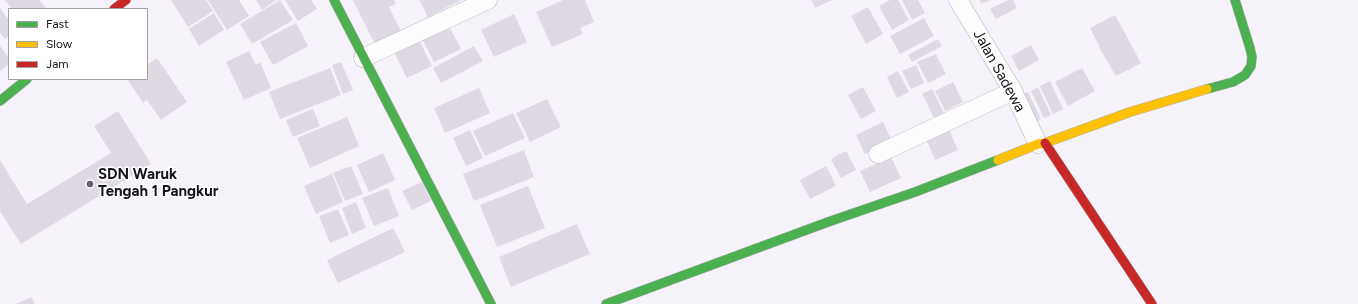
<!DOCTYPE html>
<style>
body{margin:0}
#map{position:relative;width:1358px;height:304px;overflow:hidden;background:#f6f2fa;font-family:Figtree,sans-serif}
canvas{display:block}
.legend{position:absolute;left:8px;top:8px;width:140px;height:72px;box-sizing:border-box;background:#fff;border:1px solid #a2a1a3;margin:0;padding:5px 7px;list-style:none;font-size:12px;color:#171419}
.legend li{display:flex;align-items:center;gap:8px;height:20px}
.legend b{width:20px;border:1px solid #a2a1a3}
</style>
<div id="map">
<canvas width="1358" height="304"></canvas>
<ul class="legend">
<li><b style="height:5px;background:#4caf50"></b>Fast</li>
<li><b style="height:5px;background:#ffc107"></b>Slow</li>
<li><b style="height:5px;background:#c62828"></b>Jam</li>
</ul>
</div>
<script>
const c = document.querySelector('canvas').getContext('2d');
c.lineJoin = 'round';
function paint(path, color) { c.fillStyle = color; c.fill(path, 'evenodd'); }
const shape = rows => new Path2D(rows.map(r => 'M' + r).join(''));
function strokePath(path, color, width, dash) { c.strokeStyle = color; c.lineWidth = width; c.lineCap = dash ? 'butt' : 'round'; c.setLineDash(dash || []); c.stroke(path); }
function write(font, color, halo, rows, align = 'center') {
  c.font = font + ' Figtree,sans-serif'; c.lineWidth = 3; c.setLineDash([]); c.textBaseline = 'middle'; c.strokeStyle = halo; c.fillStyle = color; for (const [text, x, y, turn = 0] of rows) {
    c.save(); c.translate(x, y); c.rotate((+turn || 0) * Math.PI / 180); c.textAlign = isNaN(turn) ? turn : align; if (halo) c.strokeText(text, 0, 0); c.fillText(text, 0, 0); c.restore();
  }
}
const building = shape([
 [5,0,39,0,47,9,12,9],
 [171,0,206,0,213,11,188,27],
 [208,0,239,0,249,16,227,30],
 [256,0,276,0,262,10],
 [280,0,293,20,252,44,240,24],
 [285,0,311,0,317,9,298,21],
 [353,0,394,0,396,4,389,7,403,35,377,48],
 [419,0,461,0,428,17],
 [563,0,585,0,594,22,580,28,583,34,552,47,536,12],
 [811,0,832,0,815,8],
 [890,0,898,0,909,20,892,30,879,6],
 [902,0,918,0,925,13,912,20],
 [979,0,990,0,982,4],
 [1008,0,1013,0,1017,8,996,19,990,9],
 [868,7,883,34,866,44,851,16],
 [0,8,9,20,9,36,5,39,0,33],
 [214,13,224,30,199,46,189,29],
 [514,14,527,42,494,57,481,30],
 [1115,15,1141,63,1116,76,1099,47,1100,47,1090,28],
 [924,18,934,36,900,54,890,36],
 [296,23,308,46,273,65,260,42],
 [448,24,461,49,434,62,421,37],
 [418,38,432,66,407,78,393,50],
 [938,39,942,46,912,62,908,55],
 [1031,45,1039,60,1019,71,1011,56],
 [0,46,9,58,9,64,0,71],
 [474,46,483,61,441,83,433,68],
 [249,51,256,65,260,62,271,88,244,100,226,62],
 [936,54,946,74,928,83,917,62],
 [157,58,187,102,161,120,147,100,143,103,127,79,147,79,147,65],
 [341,62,353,90,343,94,332,65],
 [916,65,924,83,911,89,902,71],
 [330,68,341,95,280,119,269,92],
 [1082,68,1095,91,1068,106,1055,82],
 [898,71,909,92,897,98,887,77],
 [1050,81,1063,109,1053,114,1040,86],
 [953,82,963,102,945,111,935,91],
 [863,87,876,111,861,119,848,95],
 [1038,87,1051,115,1044,118,1031,91],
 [479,88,490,113,445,133,434,108],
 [932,89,944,113,934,118,922,94],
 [1028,92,1041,119,1031,124,1018,97],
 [547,99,561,127,530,142,516,113],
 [313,109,320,126,293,137,286,120],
 [118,111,151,164,21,244,0,211,0,160,27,204,111,153,94,126],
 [513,113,525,138,485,156,473,131],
 [347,117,359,146,310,168,297,138],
 [883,122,892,141,865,154,856,135],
 [948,127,958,150,935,160,925,137],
 [470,130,483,158,466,166,453,138],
 [524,150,534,177,474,201,463,174],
 [846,151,856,170,841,178,831,159],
 [383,153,395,180,369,192,357,165],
 [891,157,901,178,870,192,860,171],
 [351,166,363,194,345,201,333,173],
 [826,166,836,186,810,199,800,180],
 [332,174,343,202,316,214,304,186],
 [422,182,431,201,412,210,402,191],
 [528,186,545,228,497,247,480,205],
 [388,188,399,216,374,226,362,198],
 [356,202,366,228,352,234,342,208],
 [338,209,349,235,330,243,319,216],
 [577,224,590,254,511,287,499,257],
 [393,228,405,252,338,283,327,260],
 [31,297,35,304,16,304]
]);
const street = shape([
 [958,0,1013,91,1038,144],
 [363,58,488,0],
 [878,154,1013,91]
]);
const fast = shape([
 [334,0,491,304],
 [1207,89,1233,82,1245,75,1251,66,1252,57,1250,48,1235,0],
 [0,101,27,79],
 [606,304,828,222,915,192,998,160]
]);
const slow = shape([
 [998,160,1038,144,1045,143,1130,112,1207,89]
]);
const jam = shape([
 [114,9,126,0],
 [1045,143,1152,304]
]);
const markers = [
 [90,184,4,"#656268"]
];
const streetNames = [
 ["Jalan Sadewa",999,71,61]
];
const poiNames = [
 ["SDN Waruk",98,175],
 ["Tengah 1 Pangkur",98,192]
];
paint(building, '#ded9e3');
strokePath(street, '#b3b0b6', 19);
strokePath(fast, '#b3b0b6', 10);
strokePath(slow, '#b3b0b6', 10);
strokePath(jam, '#b3b0b6', 10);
strokePath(street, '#fefdfe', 18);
strokePath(fast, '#4caf50', 9);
strokePath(slow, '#ffc107', 9);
strokePath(jam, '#c62828', 9);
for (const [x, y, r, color] of markers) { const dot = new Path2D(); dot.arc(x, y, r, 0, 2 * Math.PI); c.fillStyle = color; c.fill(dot); strokePath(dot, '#fff', 1.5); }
write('15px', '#171419', '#fff', streetNames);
write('bold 15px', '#171419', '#fff', poiNames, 'left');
</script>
